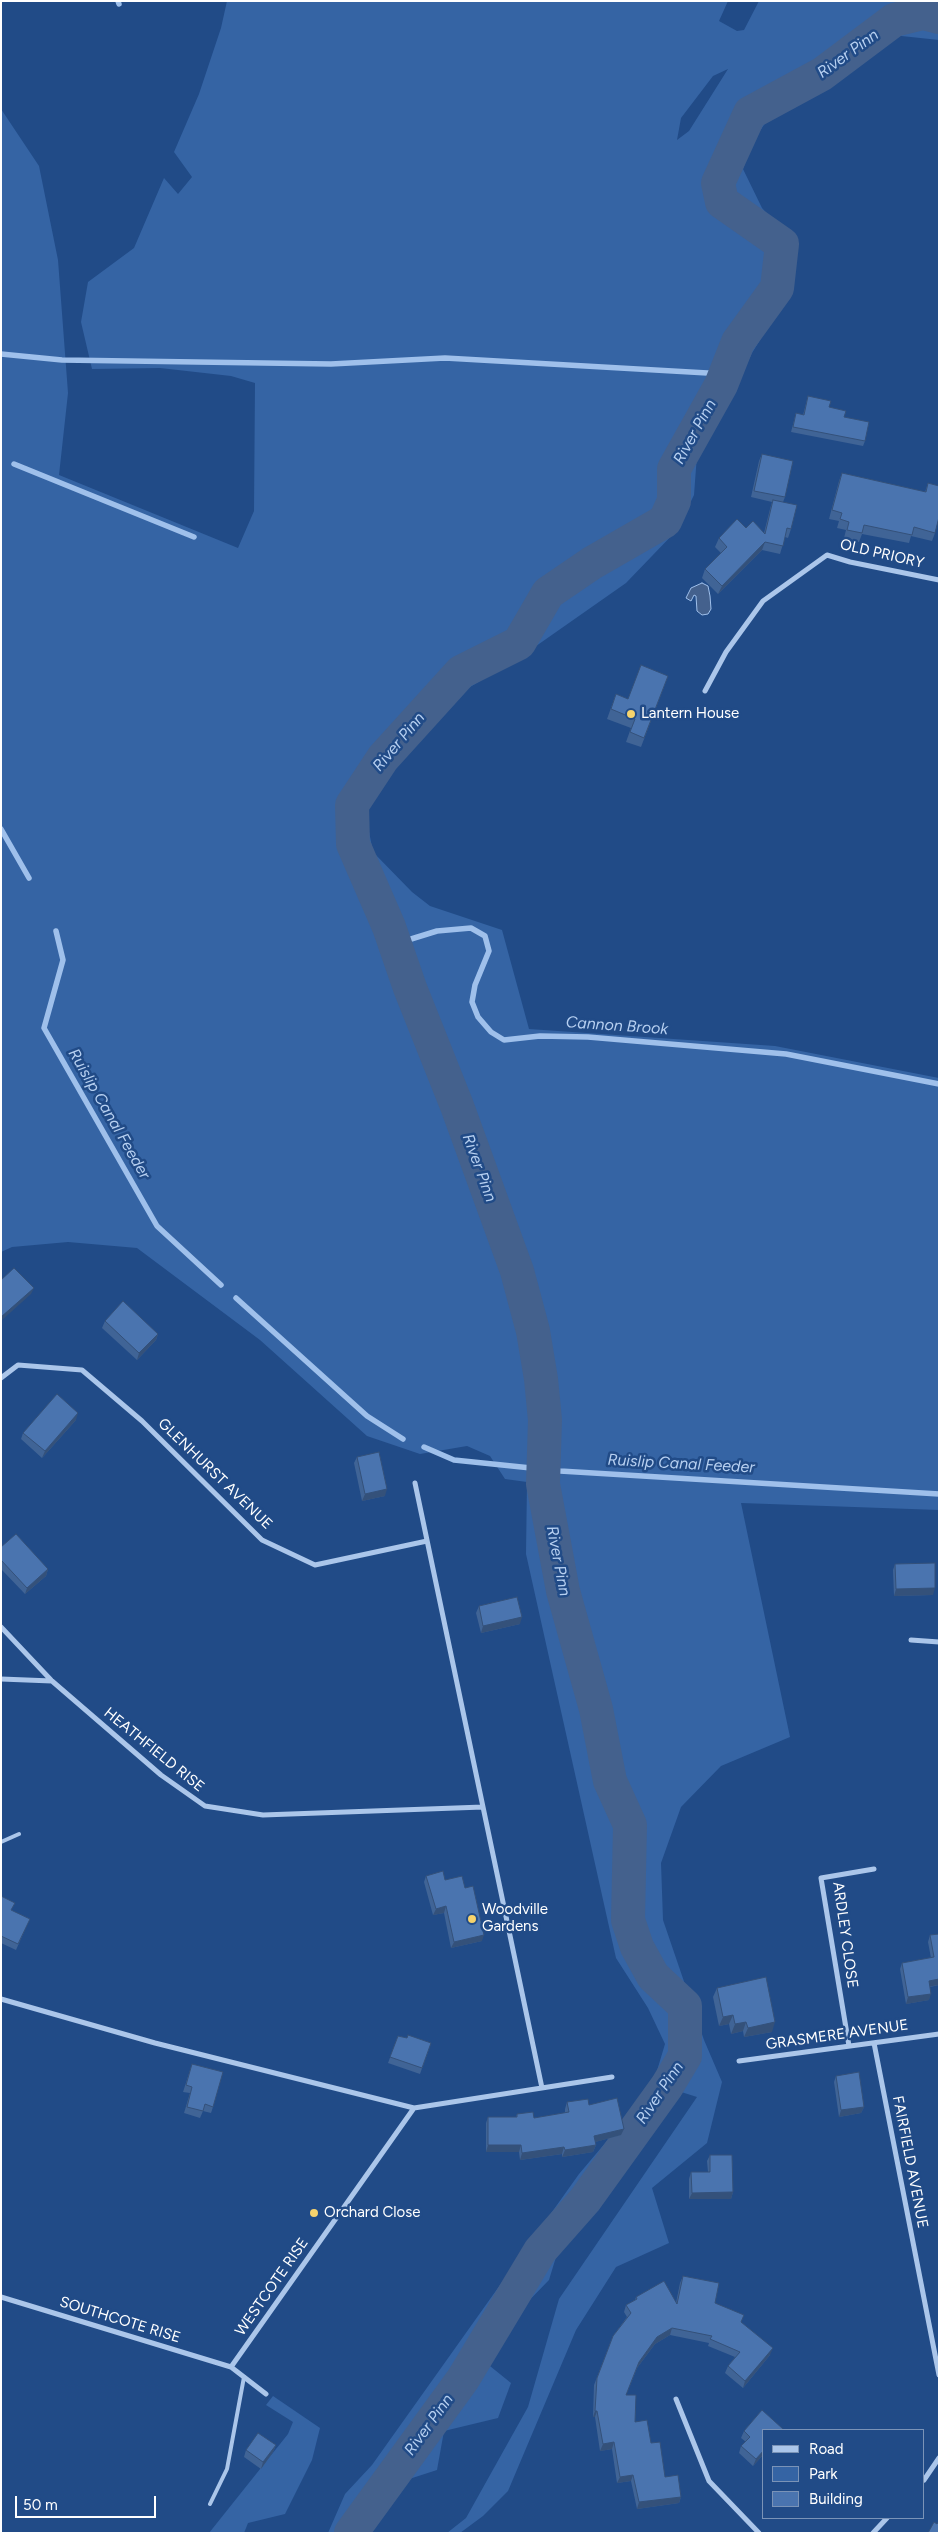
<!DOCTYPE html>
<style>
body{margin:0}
#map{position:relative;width:940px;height:2534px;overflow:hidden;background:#214b87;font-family:Figtree,sans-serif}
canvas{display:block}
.frame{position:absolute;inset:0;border:2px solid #fff;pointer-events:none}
.legend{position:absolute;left:762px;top:2429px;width:162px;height:90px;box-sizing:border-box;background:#214b87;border:1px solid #7a93b7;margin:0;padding:6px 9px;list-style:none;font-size:15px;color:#fff}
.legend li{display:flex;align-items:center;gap:10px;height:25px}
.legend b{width:25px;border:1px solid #7a93b7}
.scale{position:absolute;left:15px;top:2496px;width:141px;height:22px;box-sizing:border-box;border:2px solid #fff;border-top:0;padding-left:6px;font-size:15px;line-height:18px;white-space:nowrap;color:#fff;-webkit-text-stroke:4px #214b87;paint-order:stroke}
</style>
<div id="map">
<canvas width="940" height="2534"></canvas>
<div class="frame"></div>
<ul class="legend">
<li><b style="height:6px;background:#abc6ea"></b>Road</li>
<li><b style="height:14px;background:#3564a4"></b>Park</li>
<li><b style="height:14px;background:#4a74af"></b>Building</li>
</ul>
<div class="scale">50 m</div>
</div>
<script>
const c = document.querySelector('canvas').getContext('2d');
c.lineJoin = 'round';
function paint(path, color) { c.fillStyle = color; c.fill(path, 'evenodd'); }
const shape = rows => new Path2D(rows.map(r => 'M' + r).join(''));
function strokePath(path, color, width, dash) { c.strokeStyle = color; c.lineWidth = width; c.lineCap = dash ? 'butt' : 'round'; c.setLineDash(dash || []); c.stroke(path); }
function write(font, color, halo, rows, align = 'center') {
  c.font = font + ' Figtree,sans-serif'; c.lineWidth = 5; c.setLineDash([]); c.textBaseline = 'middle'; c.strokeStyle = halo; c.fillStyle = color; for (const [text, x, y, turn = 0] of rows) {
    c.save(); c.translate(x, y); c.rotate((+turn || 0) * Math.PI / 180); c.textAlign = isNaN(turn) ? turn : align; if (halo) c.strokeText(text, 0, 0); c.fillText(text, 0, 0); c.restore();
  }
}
const green = shape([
 [227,1,728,1,719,21,737,31,744,30,759,1,939,1,939,40,892,35,799,104,770,116,753,141,743,169,762,208,796,246,790,291,752,353,728,405,697,455,694,495,677,530,626,583,519,658,448,700,403,759,379,780,364,806,373,852,412,892,430,906,502,930,529,1029,775,1046,939,1078,939,1510,741,1503,790,1737,721,1766,681,1807,661,1863,663,1920,704,2040,722,2082,707,2143,652,2188,669,2243,616,2267,576,2330,508,2491,483,2516,460,2533,447,2533,466,2518,528,2407,559,2299,697,2097,678,2091,599,2209,556,2257,549,2280,512,2318,485,2362,511,2383,498,2418,444,2431,437,2470,403,2481,369,2533,328,2533,345,2494,372,2465,579,2174,628,2116,656,2074,665,2044,648,2008,616,1958,526,1554,527,1482,505,1479,490,1456,467,1446,420,1454,367,1436,260,1340,137,1248,68,1242,12,1247,1,1252,1,109,39,166,58,260,68,393,59,475,238,548,254,511,255,383,231,376,160,368,92,369,81,322,88,282,134,248,164,178,178,194,192,177,174,152,199,94,221,28],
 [728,69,689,131,677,140,681,118,713,76],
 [273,2396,320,2428,312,2460,285,2514,248,2523,244,2533,209,2533,288,2434,293,2422,266,2405]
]);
const water = shape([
 [702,583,708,586,710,596,711,609,708,614,702,615,697,611,696,596,694,595,691,601,686,598,691,588,702,583]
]);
const stream = shape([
 [118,1,119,4],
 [1,354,62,360,331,364,445,358,725,374],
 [14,464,194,537],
 [1,829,29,878],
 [56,931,63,960,44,1028,157,1226,221,1285],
 [395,944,437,931,471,928,485,936,489,951,475,985,472,1002,478,1017,491,1032,504,1040,540,1036,588,1037,786,1054,939,1084],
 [236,1298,367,1416,403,1439],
 [424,1447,454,1460,560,1471,939,1494]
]);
const river = shape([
 [351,2533,463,2379,540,2251,585,2200,667,2086,685,2056,685,2006,653,1976,637,1947,628,1920,630,1825,610,1781,596,1709,563,1591,543,1484,545,1420,541,1379,533,1331,517,1271,457,1106,410,988,389,927,353,844,352,805,383,758,461,672,519,643,548,593,592,563,665,521,674,501,674,469,721,385,738,342,777,288,782,244,722,202,718,183,750,113,822,74,894,20,923,13,939,17]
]);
const lane = shape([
 [1,1842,19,1834],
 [210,2504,227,2469,244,2377]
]);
const street = shape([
 [705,691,726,652,763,601,827,555,850,562,939,580],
 [1,1378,18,1365,82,1370,142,1421,262,1540,315,1565,427,1541],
 [415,1483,542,2088],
 [1,1627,51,1680],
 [911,1640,939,1642],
 [1,1679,52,1681,161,1775,205,1806,263,1815,483,1807],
 [1,1999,155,2043,414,2108],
 [874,2043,939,2375],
 [849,2046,821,1878,874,1869],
 [739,2061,939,2034],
 [1,2297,231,2367,266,2394],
 [231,2367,414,2108,612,2077],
 [676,2399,709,2481,759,2533],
 [924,2480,939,2458],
 [873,2533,887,2518]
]);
const wall = shape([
 [808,396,829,407,844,417,865,441,863,446,791,432,796,413,803,415],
 [762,454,785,497,783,502,791,529,788,538,785,537,780,554,762,550,718,594,702,578,705,569,721,553,715,547,719,538,746,528,764,533,770,509,772,502,751,497,759,461],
 [842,473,925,492,928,483,935,533,932,541,911,536,909,543,862,534,859,542,844,538,846,530,837,528,839,521,829,519,839,481],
 [668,676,641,747,626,742,631,728,607,719,616,694,628,699],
 [105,1321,158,1334,156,1340,137,1360,102,1328],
 [76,1420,42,1458,21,1439,23,1433],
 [357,1457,385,1496,362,1501,354,1463],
 [1,1547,48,1569,46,1576,25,1594,1,1569],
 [895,1564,933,1595,894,1596,893,1570],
 [479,1606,520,1624,481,1633,476,1613],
 [426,1876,445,1880,482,1941,451,1948,444,1913,433,1915,424,1882],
 [1,1896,12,1910,27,1925,16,1950,1,1943],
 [939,1934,939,1985,930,1987,929,2000,906,2004,900,1969,902,1963,931,1958,928,1942,930,1935],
 [717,1988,772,2032,744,2037,743,2031,731,2034,729,2024,719,2026,713,1997],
 [398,2036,407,2038,431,2043,420,2074,388,2063],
 [192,2064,213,2107,211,2113,203,2111,200,2118,184,2113,190,2093,183,2092],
 [836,2076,864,2107,861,2113,839,2117,834,2082],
 [567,2102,589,2105,621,2135,595,2142,596,2145,593,2152,562,2157,562,2154,520,2160,519,2152,486,2152,486,2123,488,2117,516,2117,517,2114,534,2118,565,2113,565,2109],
 [710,2155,733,2192,731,2199,689,2199,689,2179,691,2172,708,2172,707,2161],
 [683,2276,715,2303,741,2322,770,2355,743,2388,725,2373,728,2366,735,2357,708,2346,709,2343,670,2335,655,2344,637,2368,626,2395,635,2422,651,2443,665,2477,681,2497,679,2503,637,2509,631,2481,617,2483,612,2449,600,2451,595,2417,593,2417,594,2385,613,2336,627,2317,624,2312,626,2305,635,2300,636,2297,676,2303,680,2283],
 [762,2410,764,2454,753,2466,739,2453,741,2446,746,2442,741,2438,744,2431],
 [276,2445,273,2452,261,2469,244,2457,246,2450]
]);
const shadedWall = shape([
 [765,542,762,550,718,594,722,586],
 [34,1288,31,1294,1,1321,1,1317],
 [158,1334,156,1340,137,1360,139,1353],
 [78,1413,76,1420,42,1458,45,1451],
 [387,1489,385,1496,362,1501,365,1494],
 [48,1569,46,1576,25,1594,27,1588],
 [935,1588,933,1595,894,1596,896,1589],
 [522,1617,520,1624,481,1633,483,1626],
 [446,1906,444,1913,433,1915,436,1909],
 [484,1935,482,1941,451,1948,454,1942],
 [939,1979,939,1985,926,1987,929,1981],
 [931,1994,929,2000,906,2004,908,1997],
 [733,2015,729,2024,719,2026,723,2017],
 [746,2022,743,2031,731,2034,735,2024],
 [775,2022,772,2032,744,2037,748,2028],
 [864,2107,861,2113,839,2117,841,2110],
 [624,2129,621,2135,592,2143,594,2136],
 [488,2145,521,2145,519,2152,486,2152],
 [596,2145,593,2152,562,2157,565,2150],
 [564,2147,562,2154,520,2160,522,2153],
 [733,2192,731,2199,689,2199,692,2193],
 [672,2328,670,2335,655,2344,637,2368,639,2362,657,2337],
 [773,2348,770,2355,743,2388,745,2381],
 [595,2411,597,2411,595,2417,593,2417],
 [614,2442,612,2449,600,2451,603,2444],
 [276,2445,273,2452,261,2469,263,2462],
 [764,2450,764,2454,753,2466,756,2459],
 [633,2475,631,2481,617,2483,620,2477],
 [681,2497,679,2503,637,2509,639,2502]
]);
const building = shape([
 [808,396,831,401,829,407,846,411,844,417,869,422,865,441,793,427,796,413,804,415,808,396],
 [762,454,793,461,785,497,754,491,762,454],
 [842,473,926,492,928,483,939,486,939,517,935,533,914,527,912,535,864,525,862,533,847,530,849,522,840,519,842,513,832,510,842,473],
 [773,500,797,505,791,529,787,528,783,546,765,542,722,586,705,569,727,547,719,538,737,519,746,528,753,521,765,534,773,500],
 [641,665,668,676,644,738,630,732,635,719,611,709,616,694,628,699,641,665],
 [14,1268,34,1288,1,1317,1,1280,14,1268],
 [123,1301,158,1334,139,1353,105,1321,123,1301],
 [57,1394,78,1413,45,1451,23,1433,57,1394],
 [379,1452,387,1489,365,1494,357,1457,379,1452],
 [16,1534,48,1569,27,1588,1,1560,1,1547,16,1534],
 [935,1563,935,1588,896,1589,895,1564,935,1563],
 [517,1597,522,1617,483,1626,479,1606,517,1597],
 [443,1871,445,1880,462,1876,465,1888,473,1886,484,1935,454,1942,446,1906,436,1909,426,1876,443,1871],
 [1,1896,15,1903,11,1910,30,1919,18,1944,1,1936,1,1896],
 [939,1934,939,1979,929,1981,931,1994,908,1997,902,1963,934,1957,930,1935,939,1934],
 [766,1977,775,2022,748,2028,746,2022,735,2024,733,2015,723,2017,717,1988,766,1977],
 [408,2035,431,2043,422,2068,390,2057,398,2036,407,2038,408,2035],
 [192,2064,223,2072,213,2107,205,2104,203,2111,187,2107,192,2087,186,2085,192,2064],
 [859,2072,864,2107,841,2110,836,2076,859,2072],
 [617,2098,624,2129,594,2136,596,2145,565,2150,564,2147,522,2153,521,2145,488,2145,488,2117,517,2117,517,2114,533,2112,534,2118,569,2112,567,2102,588,2099,589,2105,617,2098],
 [710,2155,732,2155,733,2192,692,2193,691,2172,710,2172,710,2155],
 [683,2276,719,2283,715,2303,744,2315,741,2322,773,2348,745,2381,728,2366,740,2352,710,2339,712,2336,672,2328,657,2337,639,2362,626,2395,636,2395,635,2422,647,2420,651,2443,660,2442,665,2477,678,2475,681,2497,639,2502,633,2475,620,2477,614,2442,603,2444,597,2411,595,2411,597,2378,613,2336,631,2313,626,2305,637,2299,636,2297,664,2281,677,2304,683,2276],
 [762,2410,783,2429,781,2430,764,2430,764,2450,756,2459,741,2446,750,2437,744,2431,762,2410],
 [258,2433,276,2445,263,2462,246,2450,258,2433],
 [939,2521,939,2533,928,2533,934,2522,937,2524,939,2521]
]);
const markers = [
 [631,714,5,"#f6d36d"],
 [472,1919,5,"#f6d36d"],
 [314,2213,5,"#f6d36d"]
];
const streetNames = [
 ["OLD PRIORY",882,554,13],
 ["GLENHURST AVENUE",215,1474,44],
 ["HEATHFIELD RISE",154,1750,39],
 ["ARDLEY CLOSE",845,1935,82],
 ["GRASMERE AVENUE",837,2035,-8],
 ["FAIRFIELD AVENUE",910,2162,79],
 ["WESTCOTE RISE",272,2287,-55],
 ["SOUTHCOTE RISE",120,2320,17]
];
const poiNames = [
 ["Lantern House",641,714],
 ["Woodville",482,1910],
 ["Gardens",482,1927],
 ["Orchard Close",324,2213]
];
const waterNames = [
 ["River Pinn",848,54,-36],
 ["River Pinn",695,432,-61],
 ["River Pinn",399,742,-50],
 ["Cannon Brook",617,1026,4],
 ["Ruislip Canal Feeder",109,1114,60],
 ["River Pinn",479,1168,70],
 ["Ruislip Canal Feeder",681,1464,3],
 ["River Pinn",558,1561,79],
 ["River Pinn",660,2093,-56],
 ["River Pinn",429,2425,-54]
];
paint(green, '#3564a4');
paint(water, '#44618d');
strokePath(water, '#9fc0eb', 1);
strokePath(stream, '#9fc0eb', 5.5);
strokePath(river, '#44618d', 34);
strokePath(lane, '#abc6ea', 4);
strokePath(street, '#abc6ea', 5);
paint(wall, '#406496');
paint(shadedWall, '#34517a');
paint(building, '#4a74af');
strokePath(building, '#34517a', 1);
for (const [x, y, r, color] of markers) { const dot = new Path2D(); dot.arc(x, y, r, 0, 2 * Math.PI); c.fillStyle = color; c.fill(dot); strokePath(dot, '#214b87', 2); }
write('15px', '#fff', '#214b87', streetNames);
write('15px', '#fff', '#214b87', poiNames, 'left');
write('italic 16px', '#b7d0f1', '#214b87', waterNames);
</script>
